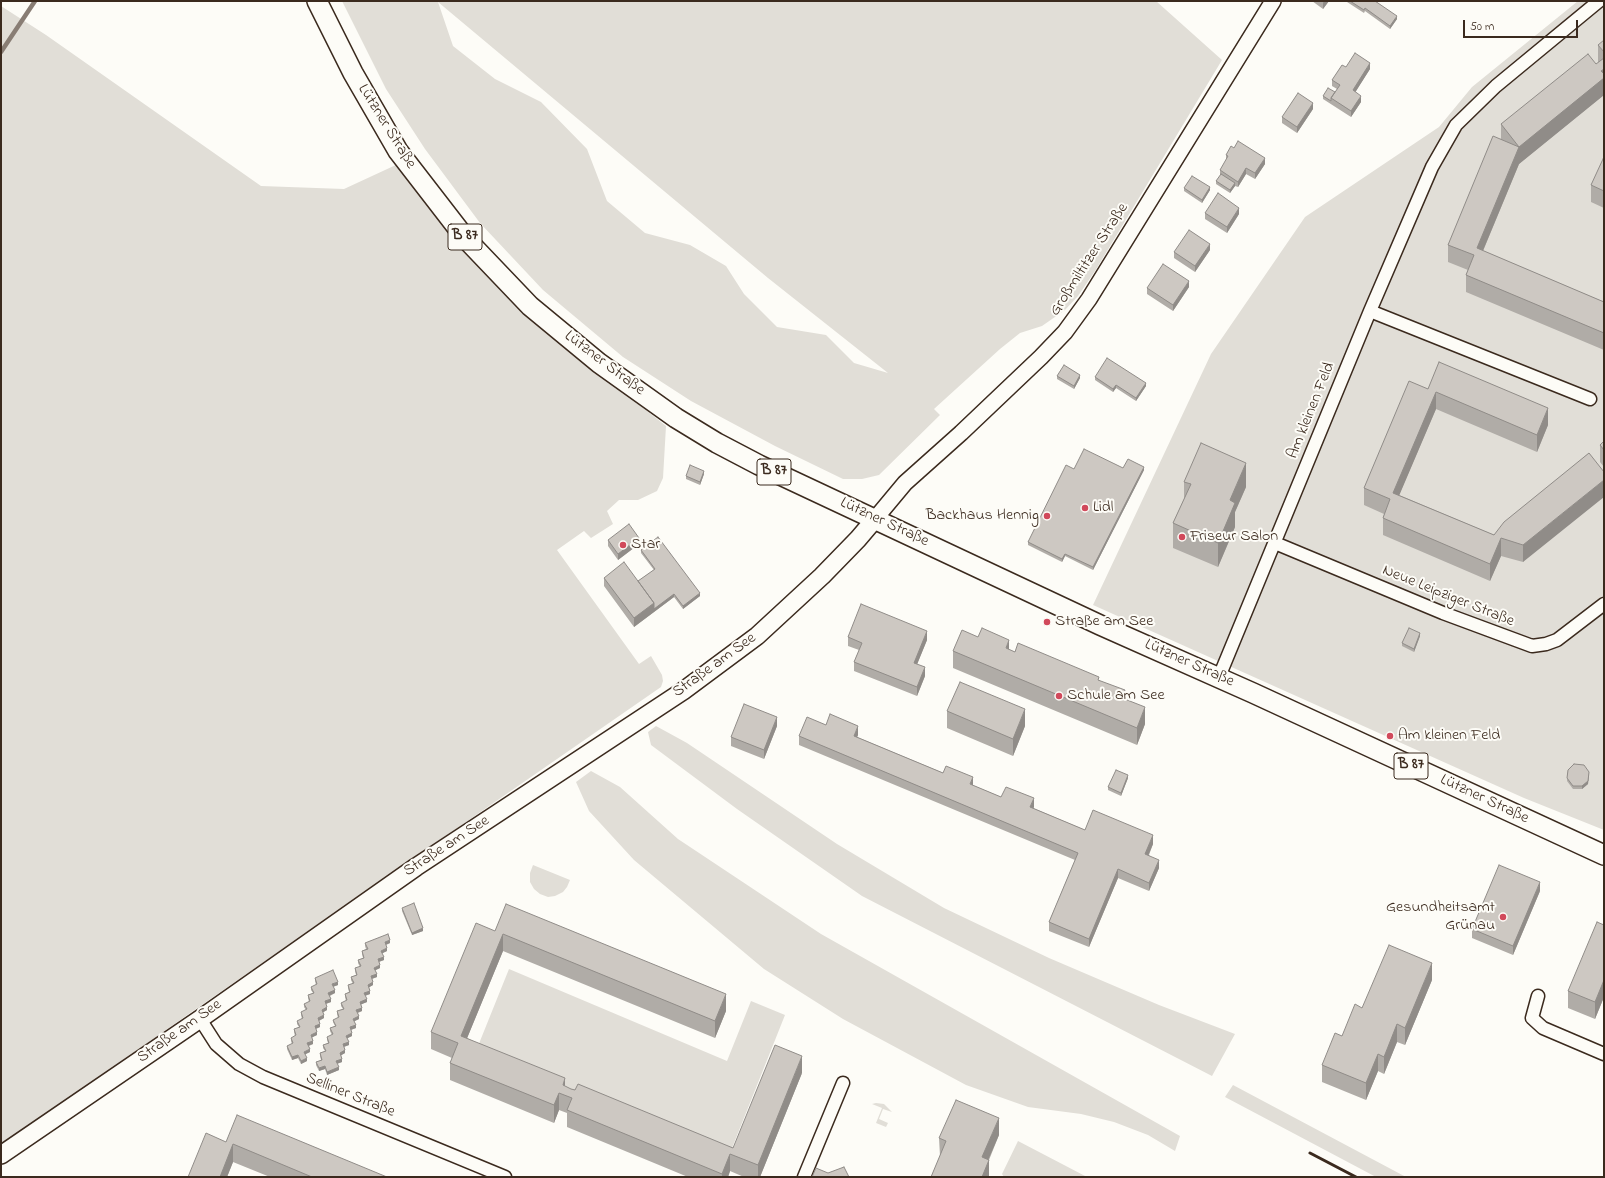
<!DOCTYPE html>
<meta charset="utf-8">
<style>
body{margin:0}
#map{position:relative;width:1605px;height:1178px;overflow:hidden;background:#fdfcf7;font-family:"Indie Flower",sans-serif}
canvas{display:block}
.frame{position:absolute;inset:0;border:2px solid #3b2a1e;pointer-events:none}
.scale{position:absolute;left:1463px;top:20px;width:115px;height:18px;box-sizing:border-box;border:2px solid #3b2a1e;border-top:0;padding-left:5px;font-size:12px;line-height:14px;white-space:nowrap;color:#3b2a1e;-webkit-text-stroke:3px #fdfcf7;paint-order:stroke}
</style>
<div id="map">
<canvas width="1605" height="1178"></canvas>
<div class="frame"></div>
<div class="scale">50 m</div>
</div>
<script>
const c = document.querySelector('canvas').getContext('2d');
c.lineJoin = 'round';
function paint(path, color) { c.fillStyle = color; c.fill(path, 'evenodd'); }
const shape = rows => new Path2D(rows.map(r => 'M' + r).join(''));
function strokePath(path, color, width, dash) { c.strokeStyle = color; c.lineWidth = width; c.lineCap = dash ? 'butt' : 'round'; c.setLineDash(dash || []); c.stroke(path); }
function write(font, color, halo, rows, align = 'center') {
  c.font = font + ' "Indie Flower",sans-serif'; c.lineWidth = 4; c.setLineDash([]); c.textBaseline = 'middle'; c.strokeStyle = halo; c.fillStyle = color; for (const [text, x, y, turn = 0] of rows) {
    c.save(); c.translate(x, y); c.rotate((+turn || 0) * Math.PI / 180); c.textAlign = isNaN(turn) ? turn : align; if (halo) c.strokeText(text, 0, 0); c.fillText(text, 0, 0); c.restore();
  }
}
const green = shape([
 [342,1,1156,1,1222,60,1095,271,1078,296,1065,310,1042,326,1020,333,1000,349,934,409,940,415,879,475,862,479,843,479,775,446,691,401,623,357,543,290,480,223,425,149,386,89],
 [438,2,768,278,888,373,854,363,826,335,777,327,744,294,726,266,690,245,645,233,607,201,587,149,541,102,495,79,453,46],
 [1578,1,1604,1,1604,830,1524,798,1093,605,1211,354,1305,217,1439,127,1472,87],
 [1,6,46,35,261,186,344,189,398,164,594,369,666,426,663,478,657,491,638,500,619,500,607,511,613,524,591,538,584,531,557,550,639,664,651,656,662,675,663,681,661,687,193,1011,1,1145],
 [656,726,687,743,837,844,944,908,1049,958,1159,1005,1235,1034,1212,1076,862,896,737,809,651,745,648,732],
 [591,771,620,787,678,839,821,934,1180,1136,1175,1151,1148,1135,1114,1122,1081,1114,1028,1107,966,1085,843,1019,764,969,634,860,589,811,576,782],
 [533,865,570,880,567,887,563,892,555,896,548,897,540,894,534,889,530,882,530,873],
 [509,969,727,1061,751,1001,785,1015,730,1153,476,1051],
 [1233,1085,1406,1177,1376,1177,1225,1097],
 [876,1103,884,1104,892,1112,883,1109,879,1119,888,1123,886,1127,876,1123,882,1108,872,1104],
 [1018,1141,1087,1177,1004,1177,1002,1174]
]);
const stream = shape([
 [1,52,35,1]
]);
const minor = shape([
 [1370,311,1590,399],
 [1275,543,1443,613,1532,646,1546,644,1557,640,1604,604],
 [1219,677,1370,311,1432,167,1456,125,1496,86,1599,1],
 [1538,996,1532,1018,1543,1028,1604,1054],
 [200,1019,216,1044,239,1064,263,1077,505,1177],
 [804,1177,843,1083]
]);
const tertiary = shape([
 [875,519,905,483,961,433,1041,357,1065,332,1089,299,1273,1]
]);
const secondary = shape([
 [1,1155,200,1019,416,867,683,691,757,636,822,576,858,539,875,519]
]);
const primary = shape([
 [317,1,353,73,398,151,466,239,530,306,599,363,676,418,717,443,759,465,1100,625,1253,693,1604,855]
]);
const rail = shape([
 [1310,1153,1356,1177]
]);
const wall = shape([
 [1312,1,1329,1,1323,9],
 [1347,1,1375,1,1397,19,1390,29,1365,11,1364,13,1347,2],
 [1598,45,1604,52,1604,95,1519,164,1483,251,1604,302,1604,350,1466,292,1466,275,1468,270,1448,262,1448,245,1501,138,1501,124,1598,63],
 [1346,67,1370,69,1355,92,1361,102,1351,117,1323,99,1323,96,1335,92,1337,89,1332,86,1332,80],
 [1313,109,1297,133,1282,123,1282,117],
 [1226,155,1265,164,1255,179,1246,174,1238,187,1235,186,1230,193,1216,184,1216,181,1220,176,1220,170,1226,161],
 [1604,160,1604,208,1591,202,1591,185],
 [1184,188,1210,190,1202,203,1184,191],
 [1205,213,1239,214,1227,233,1205,219],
 [1210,250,1195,272,1174,258,1174,252],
 [1189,287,1173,311,1147,294,1147,288],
 [1057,376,1080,378,1074,389,1057,379],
 [1095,377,1146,386,1136,401,1116,388,1113,392,1095,380],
 [1428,389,1548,425,1537,452,1436,409,1399,495,1494,535,1589,453,1523,562,1501,556,1490,581,1383,535,1383,518,1384,514,1364,505,1364,488],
 [1604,441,1604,467,1600,462,1600,445],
 [1123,468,1144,470,1093,570,1065,556,1062,562,1028,545,1028,542,1074,469],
 [704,474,700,485,686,479,686,476],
 [1184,482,1246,487,1235,512,1235,527,1218,567,1173,548,1173,523,1184,499],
 [608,540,639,544,618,560,608,546],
 [641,550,700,596,683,609,674,597,634,627,604,586,604,578,638,581,654,570,641,553],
 [1420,636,1414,652,1402,646,1402,643],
 [848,637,927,640,917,664,925,676,917,696,854,671,854,662,859,650,848,646],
 [1009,650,1099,680,1125,699,1145,724,1137,745,953,668,953,651],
 [947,711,1025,726,1013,756,947,728],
 [777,726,764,759,731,746,731,737],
 [858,735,857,737,1001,797,1034,807,1033,808,1085,830,1153,844,1149,855,1159,868,1149,891,1118,878,1089,947,1049,931,1049,922,1075,860,799,745,799,736],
 [1568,770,1589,775,1588,784,1582,789,1573,789,1567,781],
 [1128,778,1121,796,1108,790,1108,787],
 [1540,891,1513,955,1472,938,1472,929],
 [402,908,423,931,412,935,402,911],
 [1604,925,1604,997,1595,1019,1568,1008,1568,991],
 [495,931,726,1011,715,1038,503,951,467,1038,565,1087,733,1148,802,1073,760,1177,744,1177,730,1171,728,1177,688,1177,567,1127,567,1113,559,1110,554,1123,450,1080,450,1063,452,1058,431,1049,431,1032],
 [365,943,390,943,386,945,387,951,382,953,384,960,379,962,380,968,375,970,377,977,372,979,373,985,369,987,370,994,365,996,367,1002,361,1004,362,1011,358,1013,359,1019,354,1021,356,1028,351,1030,352,1036,347,1038,349,1045,344,1047,345,1053,341,1055,342,1062,337,1064,339,1070,327,1075,325,1069,319,1071,316,1065,316,1062,321,1060,320,1056,320,1053,325,1051,323,1048,323,1045,328,1043,327,1040,327,1037,332,1035,330,1031,330,1028,335,1026,333,1022,333,1020,338,1018,337,1014,337,1011,343,1009,341,1006,341,1003,346,1001,345,997,345,994,349,992,348,988,348,985,353,984,351,980,351,977,356,975,355,971,355,968,360,967,358,963,358,960,363,958,362,954,362,951,366,949,365,946],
 [315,978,338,985,333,987,335,993,330,996,331,1002,326,1004,327,1010,323,1012,324,1018,319,1021,320,1027,316,1029,317,1035,312,1037,313,1044,309,1046,310,1052,305,1054,307,1061,301,1064,298,1058,292,1060,287,1049,287,1046,292,1044,291,1041,291,1038,295,1036,294,1032,294,1029,299,1027,297,1024,297,1021,302,1019,301,1015,301,1012,306,1010,304,1007,304,1004,309,1002,308,998,308,995,313,993,311,990,311,987,316,985,315,981],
 [1432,980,1405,1045,1397,1042,1384,1074,1378,1071,1366,1100,1322,1082,1322,1065,1362,1008],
 [999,1135,989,1160,989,1177,931,1177,940,1156,939,1138],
 [226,1142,387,1177,270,1177,233,1162,227,1177,188,1177]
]);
const shadedWall = shape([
 [1324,1,1329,1,1323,9,1323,3],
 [1397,16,1397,19,1390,29,1390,26],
 [1370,63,1370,69,1353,96,1353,90],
 [1604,69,1604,95,1519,164,1477,265,1477,248,1519,147],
 [1361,96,1361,102,1351,117,1351,111],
 [1313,103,1313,109,1297,133,1297,127],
 [1265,158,1265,164,1255,179,1255,173],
 [1246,168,1246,174,1238,187,1238,182],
 [1235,183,1235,186,1230,193,1230,190],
 [1210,187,1210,190,1202,203,1202,200],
 [1239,208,1239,214,1227,233,1227,227],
 [1210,244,1210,250,1195,272,1195,266],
 [1189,281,1189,287,1173,311,1173,305],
 [1080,375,1080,378,1074,389,1074,386],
 [1146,383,1146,386,1136,401,1136,398],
 [1116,385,1116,388,1113,392,1113,389],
 [1436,392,1436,409,1393,510,1393,493],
 [1548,408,1548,425,1537,452,1537,435],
 [1246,463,1246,487,1235,512,1235,527,1218,567,1218,543,1230,500],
 [1144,467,1144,470,1093,570,1093,567],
 [704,471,704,474,700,485,700,482],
 [1604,480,1604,497,1523,562,1523,545],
 [639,538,639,544,618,560,618,554],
 [1501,538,1501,556,1490,581,1490,564],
 [1065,554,1065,556,1062,562,1062,559],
 [700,593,700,596,683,609,683,606],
 [674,594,674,597,634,627,634,618,654,603],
 [927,631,927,640,914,672,914,663],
 [1420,633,1420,636,1414,652,1414,649],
 [1009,640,1009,657,1006,648],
 [925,667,925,676,917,696,917,687],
 [1125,690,1125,708,1122,698],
 [1145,707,1145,724,1137,745,1137,728],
 [1025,709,1025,726,1013,756,1013,739],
 [777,717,777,726,764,759,764,750],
 [858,726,858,735,854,744,854,736],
 [1589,772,1588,784,1582,789,1582,786],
 [1128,775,1128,778,1121,796,1121,793],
 [973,777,973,786,970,784],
 [1034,798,1034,807,1030,816,1030,807],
 [1153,835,1153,844,1145,863,1145,854],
 [1159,860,1159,868,1149,891,1149,883],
 [1118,869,1118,878,1089,947,1089,939],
 [1540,882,1540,891,1513,955,1513,946],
 [423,928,423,931,412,935,412,933],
 [503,934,503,951,461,1053,461,1036],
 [390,940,390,943,385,945,385,942],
 [387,948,387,951,381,954,381,951],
 [384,957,384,960,378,962,378,959],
 [1432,963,1432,980,1405,1045,1405,1028],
 [380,965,380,968,374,971,374,968],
 [377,974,377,977,371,979,371,976],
 [1604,980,1604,997,1595,1019,1595,1002],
 [338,982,338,985,332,987,332,984],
 [373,982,373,985,368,988,368,985],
 [335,990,335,993,328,996,328,993],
 [370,991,370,994,364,996,364,993],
 [726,994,726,1011,715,1038,715,1021],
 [331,999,331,1002,325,1004,325,1001],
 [367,999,367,1002,360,1005,360,1002],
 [327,1007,327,1010,322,1013,322,1010],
 [362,1008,362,1011,356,1013,356,1010],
 [324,1015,324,1018,318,1021,318,1018],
 [359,1016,359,1019,353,1022,353,1019],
 [320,1024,320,1027,315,1029,315,1026],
 [1397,1024,1397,1042,1384,1074,1384,1057],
 [356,1025,356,1028,350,1030,350,1027],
 [317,1032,317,1035,311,1038,311,1035],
 [352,1033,352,1036,346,1039,346,1036],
 [313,1041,313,1044,307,1046,307,1043],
 [349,1042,349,1045,343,1047,343,1044],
 [310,1049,310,1052,304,1055,304,1052],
 [345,1050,345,1053,340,1056,340,1053],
 [1378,1054,1378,1071,1366,1100,1366,1083],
 [298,1055,298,1058,292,1060,292,1057],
 [802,1056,802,1073,760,1177,758,1177,758,1165],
 [307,1058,307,1061,301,1064,301,1061],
 [342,1059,342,1062,336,1064,336,1061],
 [325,1066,325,1069,319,1071,319,1068],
 [339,1067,339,1070,327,1075,327,1072],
 [565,1078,565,1095,563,1085],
 [559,1093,559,1110,554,1123,554,1105],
 [999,1118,999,1135,982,1174,982,1157],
 [233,1144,233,1162,227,1177,220,1177],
 [730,1154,730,1171,728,1177,722,1177,722,1174],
 [989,1160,989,1177,982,1177]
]);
const building = shape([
 [1350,1,1375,1,1397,16,1390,26,1365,8,1364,10,1350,1],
 [1604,40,1604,52,1598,45,1604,40],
 [1355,53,1370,63,1353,90,1361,96,1351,111,1331,98,1340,85,1332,80,1342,65,1346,67,1355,53],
 [1588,54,1596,64,1604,58,1604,69,1601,71,1604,74,1604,78,1519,147,1477,248,1604,302,1604,333,1466,275,1474,255,1448,245,1493,136,1519,147,1501,124,1588,54],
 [1328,88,1335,92,1331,98,1331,101,1323,96,1328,88],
 [1298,93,1313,103,1297,127,1282,117,1298,93],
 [1238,141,1265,158,1255,173,1246,168,1238,182,1220,170,1228,156,1226,155,1231,146,1234,148,1238,141],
 [1603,159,1604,160,1604,191,1591,185,1603,159],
 [1221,174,1235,183,1230,190,1216,181,1221,174],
 [1192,176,1210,187,1202,200,1184,188,1192,176],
 [1218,193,1239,208,1227,227,1205,213,1218,193],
 [1189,230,1210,244,1195,266,1174,252,1189,230],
 [1163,264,1189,281,1173,305,1147,288,1163,264],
 [1107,358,1146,383,1136,398,1116,385,1113,389,1095,377,1107,358],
 [1439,362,1548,408,1537,435,1436,392,1393,493,1494,535,1504,522,1589,453,1604,472,1604,480,1523,545,1501,538,1490,564,1383,518,1390,499,1364,488,1409,381,1428,389,1439,362],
 [1064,365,1080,375,1074,386,1057,376,1064,365],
 [1604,441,1604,450,1600,445,1604,441],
 [1201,443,1246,463,1230,500,1235,503,1218,543,1173,523,1191,484,1184,482,1201,443],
 [1084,449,1123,468,1128,459,1144,467,1093,567,1065,554,1062,559,1028,542,1066,465,1074,469,1084,449],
 [690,465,704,471,700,482,686,476,690,465],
 [629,524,639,538,618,554,608,540,629,524],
 [658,537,700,593,683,606,674,594,654,609,654,603,638,581,655,569,641,550,658,537],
 [624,562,654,603,634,618,604,578,624,562],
 [861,604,927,631,914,663,925,667,917,687,854,662,862,643,848,637,861,604],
 [982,628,1009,640,1006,648,1015,652,1018,643,1099,677,1098,680,1125,690,1122,698,1145,707,1137,728,953,651,962,630,978,637,982,628],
 [1409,628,1420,633,1414,649,1402,643,1409,628],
 [960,682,1025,709,1013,739,947,711,960,682],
 [744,704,777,717,764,750,731,737,744,704],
 [830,714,858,726,854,736,943,773,946,766,973,777,970,784,1001,797,1006,787,1034,798,1030,807,1085,830,1093,810,1153,835,1145,854,1159,860,1149,883,1118,869,1089,939,1049,922,1078,853,799,736,807,717,826,725,830,714],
 [1574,764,1584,765,1589,772,1588,781,1582,786,1573,786,1567,778,1568,770,1574,764],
 [1116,770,1128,775,1121,793,1108,787,1116,770],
 [1499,865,1540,882,1513,946,1472,929,1499,865],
 [414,903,423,928,412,933,402,908,414,903],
 [506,904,726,994,715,1021,503,934,461,1036,565,1078,563,1085,571,1089,575,1090,578,1084,733,1148,775,1045,802,1056,758,1165,730,1154,722,1174,567,1110,572,1098,559,1093,554,1105,450,1063,458,1043,431,1032,476,923,495,931,506,904],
 [1597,922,1604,925,1604,980,1595,1002,1568,991,1597,922],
 [388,934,390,940,385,942,387,948,381,951,384,957,378,959,380,965,374,968,377,974,371,976,373,982,368,985,370,991,364,993,367,999,360,1002,362,1008,356,1010,359,1016,353,1019,356,1025,350,1027,352,1033,346,1036,349,1042,343,1044,345,1050,340,1053,342,1059,336,1061,339,1067,327,1072,325,1066,319,1068,316,1062,322,1060,320,1053,326,1051,323,1045,329,1043,327,1037,333,1034,330,1028,336,1026,333,1020,339,1017,337,1011,344,1009,341,1003,347,1000,345,994,350,992,348,985,354,983,351,977,357,975,355,968,361,966,358,960,364,958,362,951,368,949,365,943,388,934],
 [1389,945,1432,963,1405,1028,1397,1024,1384,1057,1378,1054,1366,1083,1322,1065,1335,1033,1342,1036,1355,1004,1362,1008,1389,945],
 [333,970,338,982,332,984,335,990,328,993,331,999,325,1001,327,1007,322,1010,324,1015,318,1018,320,1024,315,1026,317,1032,311,1035,313,1041,307,1043,310,1049,304,1052,307,1058,301,1061,298,1055,292,1057,287,1046,293,1043,291,1038,296,1035,294,1029,300,1027,297,1021,303,1018,301,1012,307,1009,304,1004,310,1001,308,995,314,993,311,987,317,984,315,978,333,970],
 [956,1100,999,1118,982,1157,989,1160,982,1177,931,1177,946,1141,939,1138,956,1100],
 [237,1115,387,1177,312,1177,233,1144,220,1177,188,1177,206,1133,226,1142,237,1115],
 [844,1167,849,1177,812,1177,816,1168,828,1173,844,1167]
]);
const markers = [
 [1085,508,4,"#d1495b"],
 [1047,516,4,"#d1495b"],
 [1182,537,4,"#d1495b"],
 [623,545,4,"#d1495b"],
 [1047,622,4,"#d1495b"],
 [1059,696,4,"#d1495b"],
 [1390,736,4,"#d1495b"],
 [1503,917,4,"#d1495b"]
];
const shields = [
 [465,237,34],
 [774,472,34],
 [1411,766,34]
];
const shieldNames = [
 ["B 87",465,237],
 ["B 87",774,472],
 ["B 87",1411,766]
];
const streetNames = [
 ["Lützner Straße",386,127,58],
 ["Großmiltitzer Straße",1090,260,-57],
 ["Lützner Straße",604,364,37],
 ["Am kleinen Feld",1312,411,-68],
 ["Lützner Straße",884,523,25],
 ["Neue Leipziger Straße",1448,597,22],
 ["Lützner Straße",1189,664,24],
 ["Straße am See",715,666,-36],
 ["Lützner Straße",1484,800,25],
 ["Straße am See",447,847,-33],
 ["Straße am See",180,1032,-35],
 ["Selliner Straße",350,1096,22]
];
const poiNames = [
 ["Lidl",1093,508],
 ["Backhaus Hennig",1039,516,"right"],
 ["Friseur Salon",1190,537],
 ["Star",631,545],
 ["Straße am See",1055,622],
 ["Schule am See",1067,696],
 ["Am kleinen Feld",1398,736],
 ["Gesundheitsamt",1495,908,"right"],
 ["Grünau",1495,926,"right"]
];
paint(green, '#e1ded7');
strokePath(stream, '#887d74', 4.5);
strokePath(minor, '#3b2a1e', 15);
strokePath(tertiary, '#3b2a1e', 18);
strokePath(secondary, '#3b2a1e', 20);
strokePath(primary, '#3b2a1e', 22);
strokePath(minor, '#fdfcf7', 12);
strokePath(tertiary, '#fdfcf7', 15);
strokePath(secondary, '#fdfcf7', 17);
strokePath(primary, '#fdfcf7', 19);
strokePath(rail, '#3b2a1e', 3);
paint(wall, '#b0aca7');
paint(shadedWall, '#908c88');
paint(building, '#cdc8c2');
strokePath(building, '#908c88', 1);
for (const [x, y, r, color] of markers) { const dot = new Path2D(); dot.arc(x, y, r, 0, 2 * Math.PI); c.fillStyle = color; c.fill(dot); strokePath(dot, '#fdfcf7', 1.5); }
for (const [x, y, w] of shields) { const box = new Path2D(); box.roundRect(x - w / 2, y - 13, w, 26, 3); c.fillStyle = '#fdfcf7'; c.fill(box); strokePath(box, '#3b2a1e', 1); }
write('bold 15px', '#3b2a1e', null, shieldNames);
write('16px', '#3b2a1e', '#fdfcf7', streetNames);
write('16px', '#3b2a1e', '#fdfcf7', poiNames, 'left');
</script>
